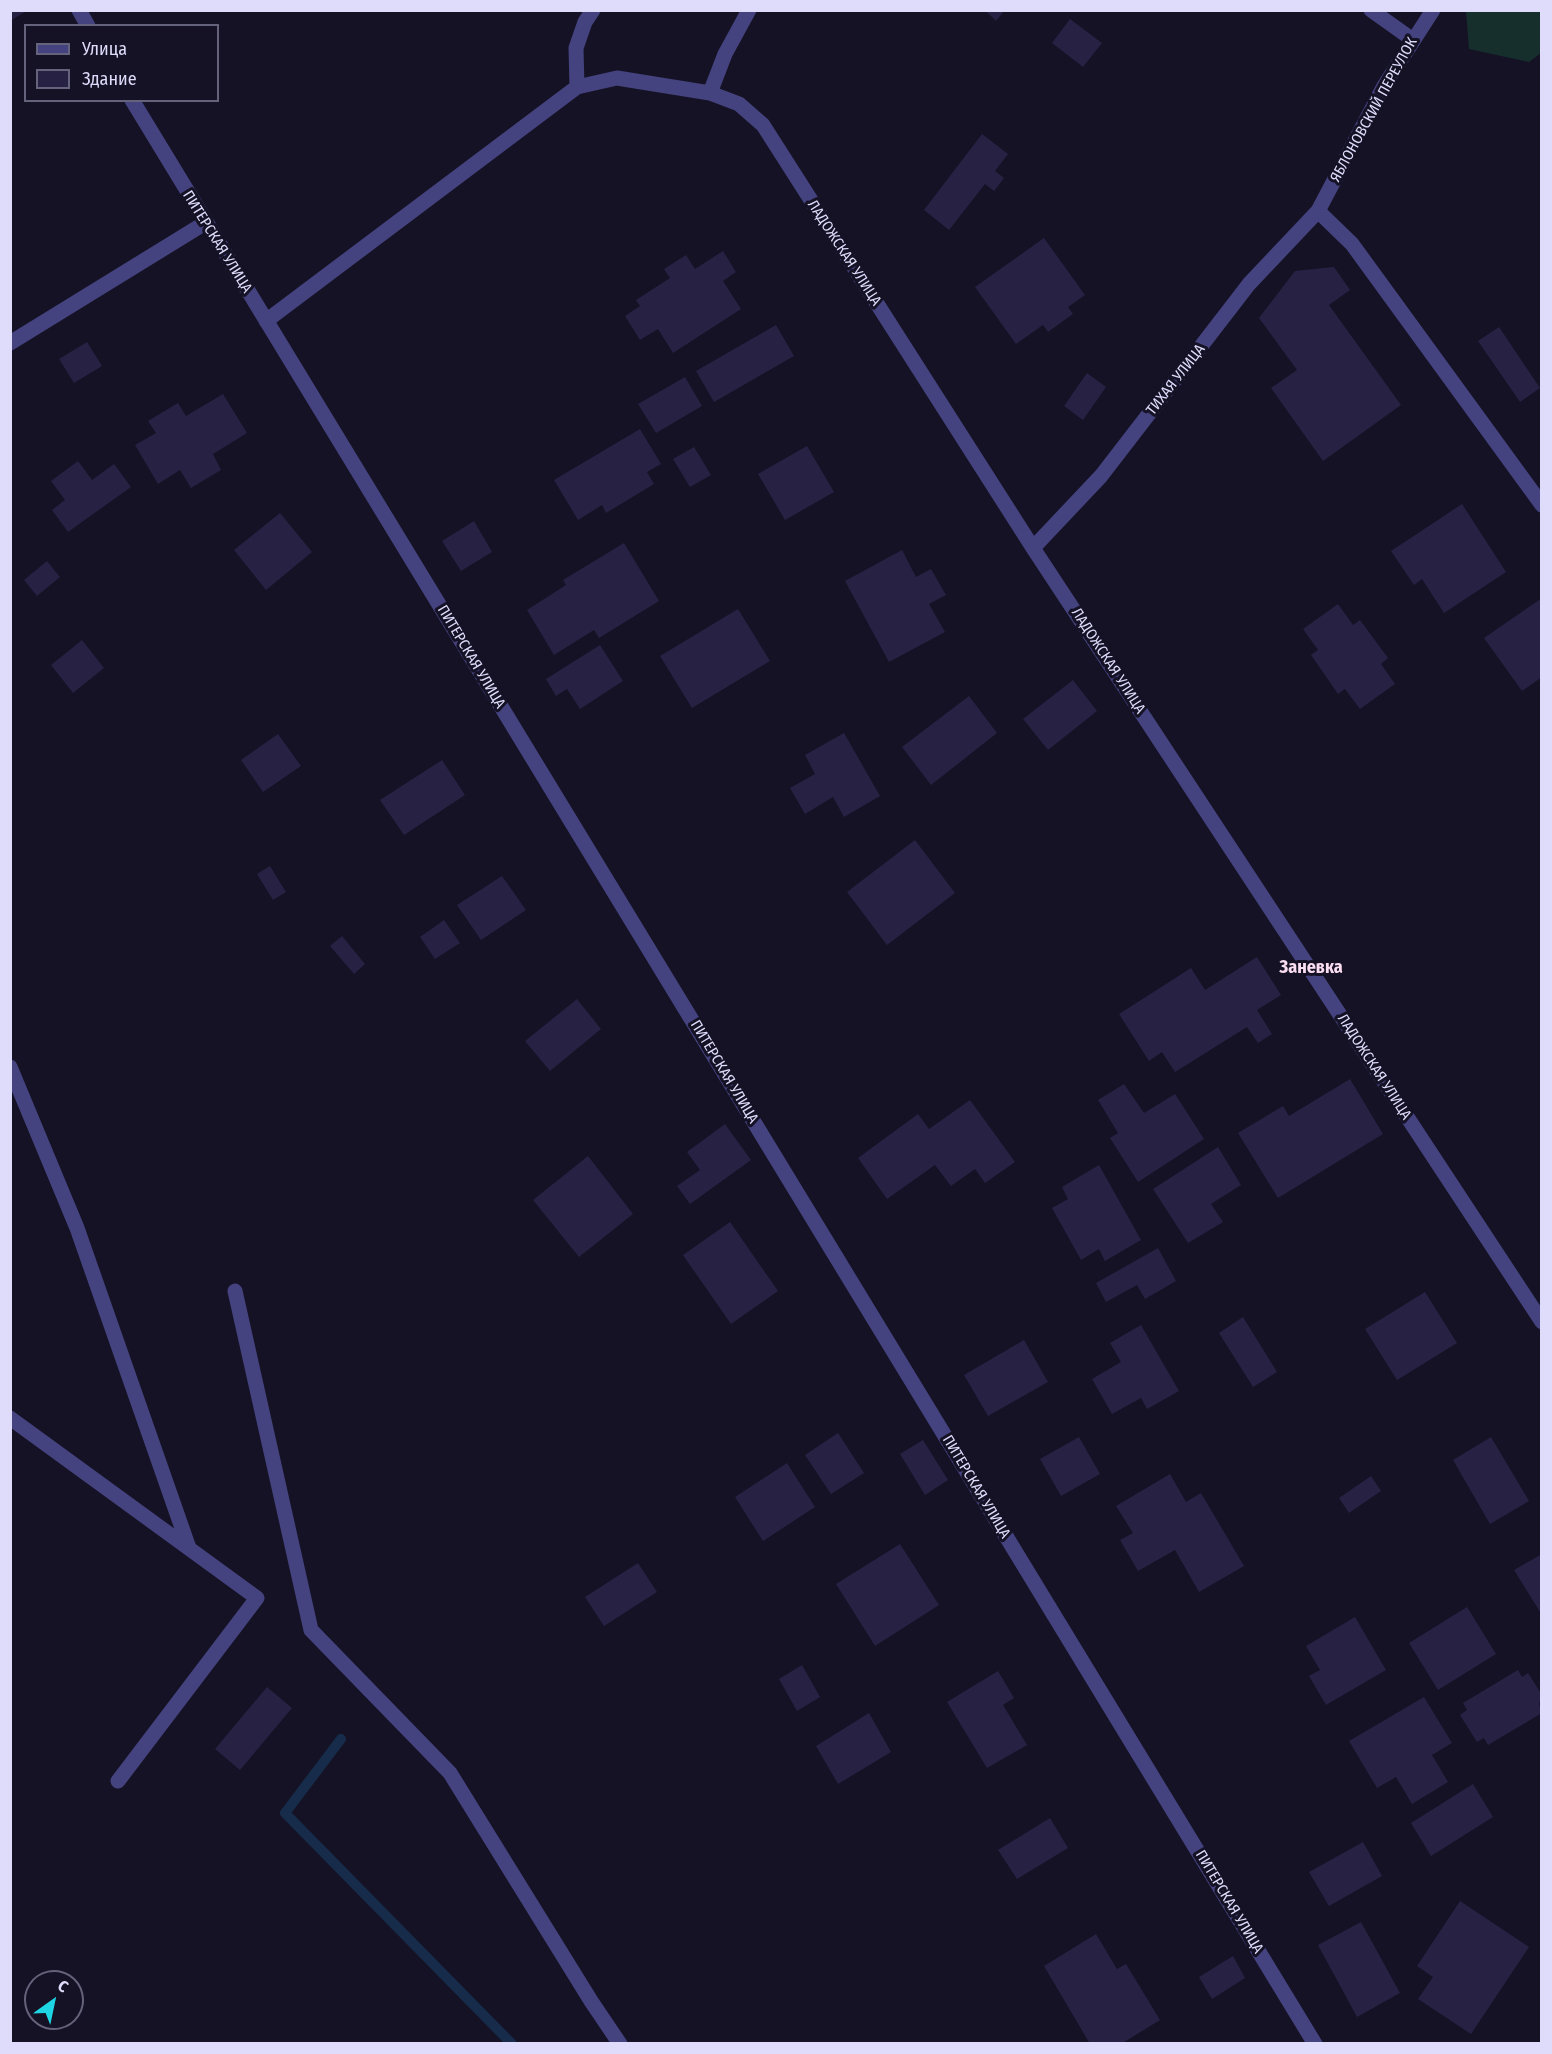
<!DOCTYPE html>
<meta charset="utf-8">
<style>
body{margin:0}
#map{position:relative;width:1552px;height:2054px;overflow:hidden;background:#151225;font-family:"Fira Sans Condensed",sans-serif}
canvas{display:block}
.frame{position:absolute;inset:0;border:12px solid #dedbfb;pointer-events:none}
.legend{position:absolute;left:24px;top:24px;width:195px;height:78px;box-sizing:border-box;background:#151225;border:2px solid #65627b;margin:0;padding:8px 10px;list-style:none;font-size:18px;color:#dedbfb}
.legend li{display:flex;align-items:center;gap:12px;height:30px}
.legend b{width:30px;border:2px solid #65627b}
.north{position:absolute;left:24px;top:1970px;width:60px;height:60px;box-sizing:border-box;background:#151225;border:2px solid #65627b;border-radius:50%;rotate:33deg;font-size:16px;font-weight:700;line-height:24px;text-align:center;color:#dedbfb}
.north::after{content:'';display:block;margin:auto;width:21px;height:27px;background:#1ed5e4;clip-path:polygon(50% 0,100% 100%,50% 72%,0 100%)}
</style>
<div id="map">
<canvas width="1552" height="2054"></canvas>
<div class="frame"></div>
<ul class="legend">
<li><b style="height:8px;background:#44437f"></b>Улица</li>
<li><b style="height:16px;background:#272144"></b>Здание</li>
</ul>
<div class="north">С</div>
</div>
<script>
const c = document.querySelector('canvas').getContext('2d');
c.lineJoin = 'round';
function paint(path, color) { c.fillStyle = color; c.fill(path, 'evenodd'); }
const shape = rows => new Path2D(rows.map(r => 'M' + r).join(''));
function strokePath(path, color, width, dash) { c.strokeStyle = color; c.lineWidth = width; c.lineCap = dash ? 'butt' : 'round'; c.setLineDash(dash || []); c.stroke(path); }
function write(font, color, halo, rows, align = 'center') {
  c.font = font + ' "Fira Sans Condensed",sans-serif'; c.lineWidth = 6; c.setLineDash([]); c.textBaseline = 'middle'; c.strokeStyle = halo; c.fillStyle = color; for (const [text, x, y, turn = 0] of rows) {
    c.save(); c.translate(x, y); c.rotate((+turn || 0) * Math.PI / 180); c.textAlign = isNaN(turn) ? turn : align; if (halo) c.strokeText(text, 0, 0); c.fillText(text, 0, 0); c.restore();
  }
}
const green = shape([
 [1466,11,1541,11,1541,53,1529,62,1469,49]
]);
const stream = shape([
 [341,1739,285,1813,512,2044]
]);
const building = shape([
 [10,10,28,10,10,21],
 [985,10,1005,10,996,21],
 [1070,19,1102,43,1083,67,1052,43],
 [982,134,1008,154,995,171,1004,178,994,191,985,184,949,230,924,210],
 [1044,238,1085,295,1068,307,1073,314,1048,332,1043,325,1016,344,975,287],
 [723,251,736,272,723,281,741,309,673,353,658,329,640,340,625,316,640,306,636,300,670,278,664,269,686,255,695,269],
 [1334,267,1350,290,1329,305,1401,405,1323,461,1271,388,1297,370,1259,318,1295,271],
 [776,325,794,356,714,402,696,371],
 [1499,327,1540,388,1520,402,1478,341],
 [87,342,102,366,74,383,59,359],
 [1087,373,1106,387,1083,420,1064,406],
 [685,377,702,406,656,433,638,404],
 [223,394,247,433,213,454,221,470,191,488,180,470,158,484,135,445,156,433,148,421,178,403,186,416],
 [640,429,661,464,647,472,654,484,606,513,602,505,578,520,554,480],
 [807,446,834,492,785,520,758,474],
 [694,447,711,475,690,487,673,459],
 [78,461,92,480,114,464,131,487,68,532,52,510,65,500,51,481],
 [1462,504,1506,572,1444,613,1422,579,1414,585,1391,551],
 [280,513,312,552,266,590,234,550],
 [474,521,492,552,461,571,442,541],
 [624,543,659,601,599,638,594,630,554,655,527,610,566,585,563,580],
 [902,550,916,577,931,569,946,595,929,604,945,632,889,662,845,581],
 [47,561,60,577,37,596,24,580],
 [1542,598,1542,677,1522,691,1484,638],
 [1338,604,1353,625,1360,620,1388,658,1381,664,1395,684,1360,709,1345,689,1338,694,1311,655,1318,650,1303,629],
 [738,609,770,661,692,708,660,656],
 [82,640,104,668,73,693,51,665],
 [600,645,623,681,580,709,567,689,556,696,546,679],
 [1073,680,1097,711,1048,750,1023,719],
 [969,696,997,733,931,785,902,747],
 [844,733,880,796,844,817,833,797,805,814,790,788,815,774,805,755],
 [278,734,301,766,263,792,241,760],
 [442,760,465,795,404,835,380,800],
 [915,840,955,893,887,945,847,892],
 [270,866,286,892,273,900,257,874],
 [502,876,526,910,481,940,457,905],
 [444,920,460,943,435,959,420,937],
 [342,936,365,964,354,974,330,946],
 [1257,957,1281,995,1257,1010,1272,1034,1258,1043,1247,1027,1175,1072,1162,1052,1149,1061,1119,1014,1191,968,1205,990],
 [577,999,601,1029,550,1071,525,1041],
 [1350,1079,1383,1134,1278,1198,1238,1133,1283,1106,1289,1116],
 [1124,1084,1144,1113,1175,1094,1204,1139,1138,1182,1110,1138,1118,1133,1098,1100],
 [970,1100,1015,1162,985,1183,975,1169,951,1186,935,1165,887,1199,858,1158,918,1114,929,1129],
 [725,1124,751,1160,690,1204,677,1186,700,1170,687,1152],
 [1218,1147,1241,1185,1211,1204,1223,1222,1188,1243,1153,1189],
 [588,1156,633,1214,579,1257,533,1200],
 [1099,1165,1141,1240,1105,1261,1099,1249,1081,1260,1052,1208,1068,1199,1062,1187],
 [730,1222,778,1291,731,1324,683,1255],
 [1158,1248,1176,1281,1145,1299,1137,1285,1106,1302,1096,1283],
 [1425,1292,1457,1343,1397,1380,1365,1329],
 [1243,1317,1277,1372,1253,1387,1219,1333],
 [1141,1325,1179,1391,1147,1409,1141,1398,1112,1414,1092,1379,1121,1362,1110,1343],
 [1024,1340,1048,1382,988,1416,964,1375],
 [838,1433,864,1473,831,1494,805,1455],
 [1079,1437,1100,1474,1061,1496,1040,1459],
 [1491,1437,1529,1501,1490,1524,1453,1460],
 [923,1440,948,1480,925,1495,900,1454],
 [787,1463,815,1507,763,1541,735,1497],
 [1170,1474,1186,1502,1201,1493,1244,1566,1199,1592,1175,1550,1138,1571,1120,1540,1133,1533,1116,1506],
 [1371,1476,1381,1491,1349,1513,1339,1498],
 [900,1544,939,1605,875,1646,836,1584],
 [1542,1554,1542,1615,1514,1570],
 [638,1563,657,1592,604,1626,585,1597],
 [1467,1607,1496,1654,1438,1690,1409,1643],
 [1355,1617,1386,1670,1326,1705,1309,1676,1320,1670,1306,1646],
 [802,1665,820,1697,797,1711,779,1679],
 [1518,1670,1522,1677,1528,1673,1542,1695,1539,1704,1542,1713,1488,1745,1484,1738,1477,1742,1460,1715,1467,1710,1463,1703],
 [998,1671,1014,1698,1003,1705,1027,1745,987,1768,947,1702],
 [267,1687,292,1708,240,1770,215,1749],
 [1424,1697,1452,1743,1432,1755,1448,1782,1412,1804,1396,1777,1377,1788,1349,1741],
 [869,1713,891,1752,838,1784,816,1746],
 [1473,1784,1493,1817,1431,1856,1411,1823],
 [1050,1818,1068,1848,1017,1879,998,1850],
 [1363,1842,1382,1876,1329,1906,1309,1872],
 [1460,1901,1529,1947,1471,2034,1418,1999,1433,1977,1417,1966],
 [1361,1922,1400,1993,1357,2017,1318,1945],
 [1096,1934,1117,1969,1126,1964,1160,2020,1121,2044,1090,2044,1044,1966],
 [1233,1956,1245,1978,1212,1999,1199,1977]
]);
const lane = shape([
 [1371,10,1413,40],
 [577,87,576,48,585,22,593,10],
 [10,343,205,223],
 [10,1067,77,1228,189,1548],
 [235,1291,311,1630,450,1773,591,2001,620,2044],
 [10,1418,257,1598,118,1781]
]);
const street = shape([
 [79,10,88,26],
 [710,93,725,54,749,10],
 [132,100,1315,2044],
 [1318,211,1352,244,1542,505],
 [266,321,577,87,617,78,710,93,739,104,763,125,1033,548,1542,1322],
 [1033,548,1101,476,1249,284,1318,211,1384,86,1433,10]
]);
const streetNames = [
 ["ЯБЛОНОВСКИЙ ПЕРЕУЛОК",1374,110,-61],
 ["ПИТЕРСКАЯ УЛИЦА",217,242,58],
 ["ЛАДОЖСКАЯ УЛИЦА",844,253,57],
 ["ТИХАЯ УЛИЦА",1176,380,-52],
 ["ПИТЕРСКАЯ УЛИЦА",471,657,59],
 ["ЛАДОЖСКАЯ УЛИЦА",1108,661,57],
 ["ЛАДОЖСКАЯ УЛИЦА",1374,1067,57],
 ["ПИТЕРСКАЯ УЛИЦА",724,1072,59],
 ["ПИТЕРСКАЯ УЛИЦА",976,1487,59],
 ["ПИТЕРСКАЯ УЛИЦА",1229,1902,59]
];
const quarterNames = [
 ["Заневка",1311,968]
];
paint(green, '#162f2d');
strokePath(stream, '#172c4a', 10);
paint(building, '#272144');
strokePath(lane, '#44437f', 15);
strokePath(street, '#44437f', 15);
write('15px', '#dedbfb', '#151225', streetNames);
write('bold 18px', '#fbddf1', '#151225', quarterNames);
</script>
